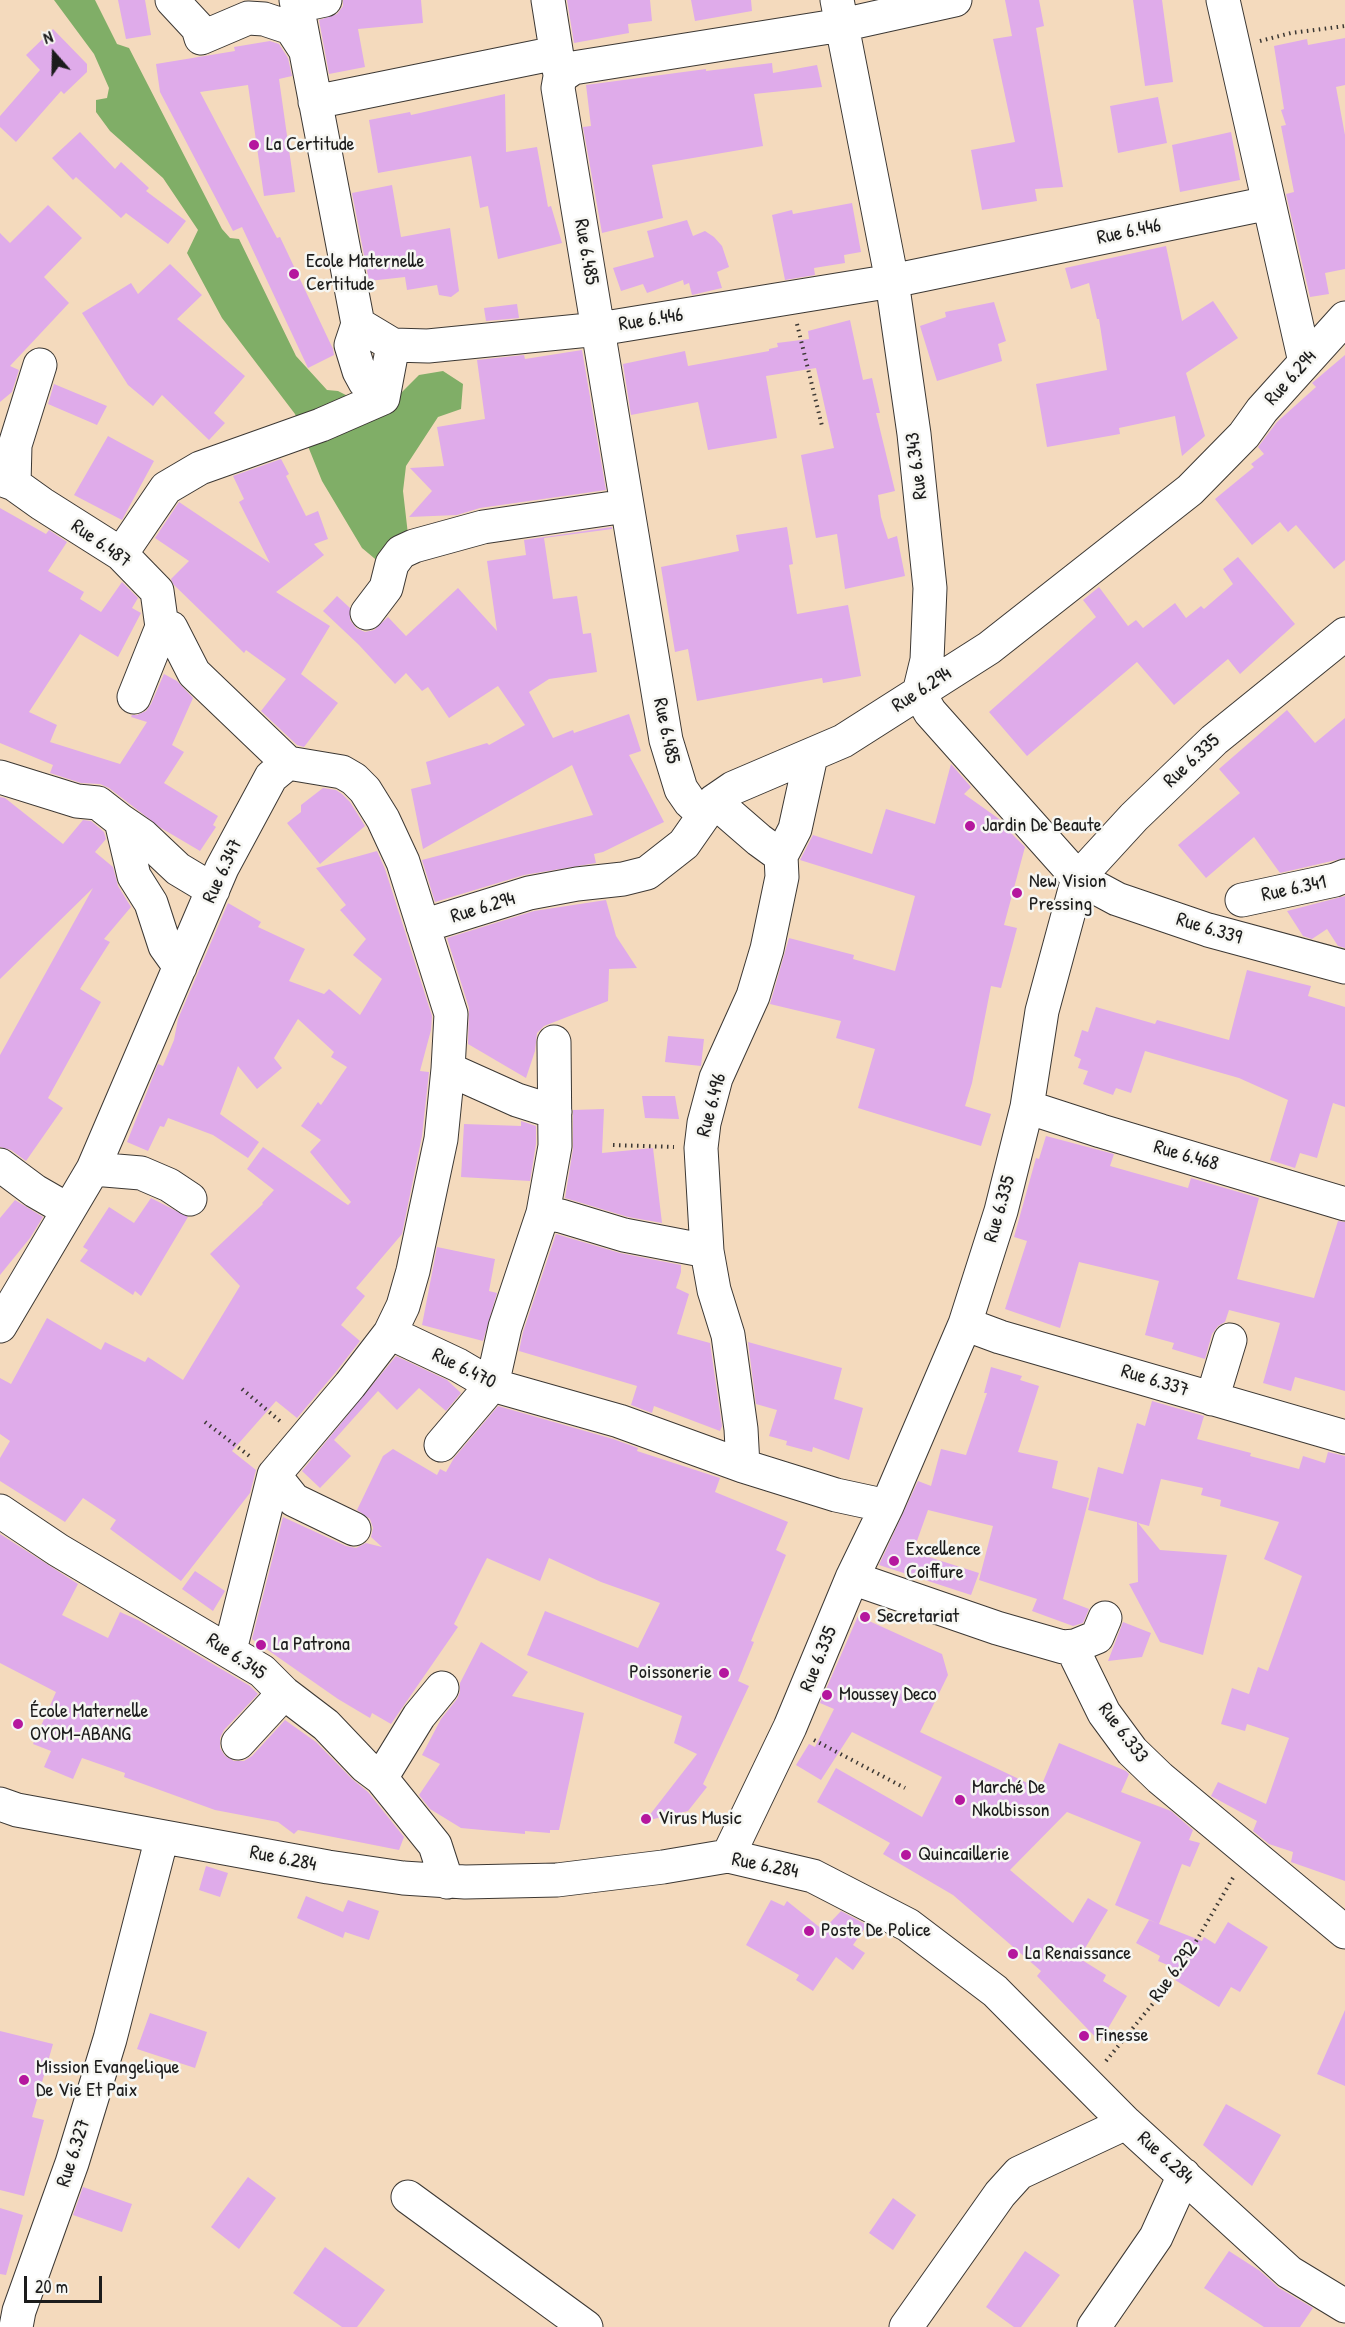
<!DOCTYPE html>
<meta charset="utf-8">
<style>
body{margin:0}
#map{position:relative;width:1345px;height:2327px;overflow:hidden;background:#f4dabd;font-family:"Patrick Hand",sans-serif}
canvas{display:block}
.north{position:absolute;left:24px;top:24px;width:60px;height:60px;-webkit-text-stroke:4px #f6f6f2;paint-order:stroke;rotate:340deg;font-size:16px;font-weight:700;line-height:24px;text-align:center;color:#1c1c1c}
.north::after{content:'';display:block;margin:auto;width:21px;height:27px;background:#1c1c1c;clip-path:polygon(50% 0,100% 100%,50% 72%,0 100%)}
.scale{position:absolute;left:24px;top:2276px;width:78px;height:27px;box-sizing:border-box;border:3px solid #1c1c1c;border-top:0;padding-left:8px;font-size:18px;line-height:21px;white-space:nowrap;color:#1c1c1c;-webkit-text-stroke:4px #f6f6f2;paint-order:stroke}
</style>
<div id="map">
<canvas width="1345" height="2327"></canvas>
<div class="north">N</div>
<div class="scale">20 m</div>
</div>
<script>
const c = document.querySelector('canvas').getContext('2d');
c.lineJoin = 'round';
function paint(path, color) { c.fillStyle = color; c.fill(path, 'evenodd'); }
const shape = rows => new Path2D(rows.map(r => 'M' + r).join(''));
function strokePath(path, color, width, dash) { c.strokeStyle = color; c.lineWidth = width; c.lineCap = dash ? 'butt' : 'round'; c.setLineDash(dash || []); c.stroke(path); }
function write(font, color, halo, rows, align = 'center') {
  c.font = font + ' "Patrick Hand",sans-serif'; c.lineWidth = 5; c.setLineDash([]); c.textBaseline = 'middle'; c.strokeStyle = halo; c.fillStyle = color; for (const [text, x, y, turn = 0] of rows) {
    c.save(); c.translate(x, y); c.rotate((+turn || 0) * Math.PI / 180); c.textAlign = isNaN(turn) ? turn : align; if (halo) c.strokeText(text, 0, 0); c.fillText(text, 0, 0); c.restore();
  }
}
const forest = shape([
 [54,0,95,0,117,44,129,48,222,229,230,238,239,239,296,356,327,390,338,391,371,408,383,411,419,375,443,371,463,384,461,409,438,417,406,466,403,491,410,552,380,563,362,548,322,481,295,414,222,318,187,253,198,230,163,178,110,131,96,112,96,100,107,98,109,88,94,54]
]);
const building = shape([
 [118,0,145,0,151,35,126,39],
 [343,0,421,0,423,23,358,29,365,67,329,74,319,20,337,14,343,6],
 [567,0,650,0,652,21,628,24,629,33,574,43],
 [691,0,751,0,752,11,695,21],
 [1005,0,1039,0,1044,26,1036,28,1063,187,1035,189,1037,201,982,210,971,150,1015,142,993,39,1012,36],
 [1133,0,1162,0,1173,82,1145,86],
 [53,29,87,64,87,72,64,94,61,91,16,142,0,127,0,116,40,70,26,55],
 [1345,38,1345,85,1336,87,1345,135,1345,269,1325,273,1329,294,1310,297,1286,194,1294,192,1281,126,1286,125,1281,110,1284,109,1274,46,1307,39,1308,45],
 [270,41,279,44,288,58,292,76,279,79,295,192,264,196,248,85,200,92,277,238,280,237,333,349,334,355,308,368,242,227,233,231,160,92,156,64,235,51,234,47],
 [772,63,773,73,817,65,822,87,754,94,763,146,652,165,663,218,602,233,583,127,591,126,586,85,706,69,706,71],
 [505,94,506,152,537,147,548,207,551,206,562,243,498,259,488,206,480,208,471,156,378,173,369,120,410,112,411,115],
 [1158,97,1167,143,1118,153,1110,106],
 [80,132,115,169,121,162,149,188,146,191,186,221,168,244,126,213,121,218,76,177,73,180,52,158],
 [1231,132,1240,180,1180,192,1172,145],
 [392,185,401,237,450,228,459,291,451,297,439,295,437,285,407,290,405,277,369,281,352,193],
 [852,203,861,252,844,255,845,263,814,268,815,275,785,280,772,215,792,210,793,214],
 [48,205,82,238,44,277,69,303,10,366,19,370,12,392,0,402,0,233,10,243],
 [687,220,693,236,705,231,714,237,722,246,729,267,717,272,722,288,692,295,689,283,684,285,683,280,647,293,643,284,621,291,613,268,654,257,647,231],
 [1166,246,1182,321,1213,301,1238,338,1186,373,1205,436,1182,456,1175,416,1119,428,1120,434,1047,447,1036,384,1107,370,1099,319,1097,319,1089,283,1071,289,1065,268],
 [170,264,202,295,177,319,245,376,214,413,225,423,209,440,162,395,153,406,128,385,82,313,131,283,138,294],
 [994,302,1006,341,998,344,1002,361,937,381,920,326,946,317,945,312],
 [517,304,519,318,486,321,484,308],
 [850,320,863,380,872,378,880,413,876,413,895,491,878,495,881,517,888,539,897,536,905,576,845,589,837,534,816,538,801,455,834,448,816,368,766,376,777,438,708,450,698,402,631,415,623,364,685,351,688,366,769,351,769,349,778,347,777,343,809,339,808,331],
 [582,350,606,490,480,508,457,515,409,517,432,491,410,468,444,466,437,427,485,419,477,360,524,355,525,359],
 [1345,355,1345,560,1334,569,1296,525,1288,532,1280,522,1252,545,1215,499,1254,467,1251,464,1264,454,1258,447,1277,422,1316,387,1312,383],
 [54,384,107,406,97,425,48,404],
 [108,436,154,461,122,520,74,495],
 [281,459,289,474,286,476,306,516,318,511,328,539,314,544,324,555,276,592,330,626,301,674,338,703,304,747,297,745,261,711,286,679,246,650,244,653,173,584,171,579,189,561,155,538,179,502,270,563,239,502,244,499,233,476],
 [0,508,46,534,49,530,67,542,48,571,84,592,80,599,101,612,122,582,138,598,132,608,141,613,118,657,80,634,29,712,57,725,50,742,120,764,147,722,131,717,132,715,137,715,146,711,151,704,164,674,177,681,193,698,172,745,184,752,164,783,218,816,213,825,216,827,200,851,161,828,109,788,100,784,81,783,50,773,53,765,0,743],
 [612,527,612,529,544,538,553,599,577,596,583,634,591,633,597,672,549,679,529,692,553,738,573,730,574,733,629,714,641,751,629,755,664,822,603,852,594,854,596,863,524,875,435,902,422,860,593,815,572,765,423,849,411,789,431,784,426,762,487,743,489,745,525,725,498,686,449,718,428,687,422,691,406,673,395,684,359,645,323,611,337,596,350,608,350,620,356,628,365,632,374,630,388,617,406,636,458,588,497,631,487,561,526,555,524,540],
 [787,527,793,564,789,565,797,614,848,605,861,676,823,683,822,678,697,701,688,649,675,652,661,567,739,551,736,535],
 [1238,557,1295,624,1240,674,1228,659,1174,705,1137,662,1027,756,989,712,1096,617,1083,600,1099,587,1128,626,1136,620,1143,628,1175,603,1186,618,1201,606,1204,609,1233,584,1223,569],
 [1287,710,1315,743,1345,718,1345,858,1280,873,1254,837,1206,878,1178,845,1240,793,1219,769],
 [951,764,971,787,964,794,1002,821,1008,830,1025,847,1004,925,1017,928,1001,988,991,986,972,1083,965,1106,991,1114,981,1146,858,1108,875,1049,836,1038,841,1021,770,1004,789,938,854,955,853,959,895,971,915,896,800,860,813,835,872,854,886,809,935,824],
 [323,788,336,790,342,794,350,802,365,826,320,864,287,823,301,812,301,805],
 [0,797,5,798,63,844,83,820,91,821,104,832,106,839,95,852,113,867,118,886,131,907,104,939,110,942,80,989,101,1002,48,1098,63,1108,26,1161,11,1150,0,1147,0,1055,93,888,0,979],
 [377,851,385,869,432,1016,431,1030,420,1071,429,1072,422,1136,402,1234,356,1288,365,1296,341,1325,360,1341,335,1373,297,1418,276,1401,232,1451,256,1470,250,1493,181,1581,110,1529,116,1520,83,1498,65,1522,0,1481,0,1458,10,1441,0,1434,0,1378,11,1384,47,1318,101,1350,105,1342,145,1362,148,1357,183,1380,240,1286,210,1254,263,1204,262,1203,274,1190,247,1169,263,1147,348,1205,351,1202,310,1152,321,1140,301,1126,318,1102,321,1105,347,1067,331,1057,334,1052,298,1019,274,1058,282,1068,257,1089,238,1066,220,1114,259,1142,248,1158,213,1135,168,1118,164,1127,160,1126,148,1151,127,1142,158,1064,163,1066,174,1040,178,1019,228,903,261,922,258,927,305,949,289,981,324,994,329,989,360,1015,382,979,353,955,366,939,340,910,346,905,316,868],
 [1345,896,1345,948,1338,946,1327,929,1312,939,1303,936,1287,911],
 [606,900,616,936,637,968,609,969,608,1001,544,1026,537,1033,535,1051,526,1078,468,1044,469,1008,447,938,534,911],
 [1247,970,1311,986,1308,996,1345,1007,1345,1107,1333,1103,1317,1158,1300,1153,1295,1168,1270,1160,1288,1100,1239,1078,1145,1051,1131,1093,1116,1088,1113,1095,1083,1084,1088,1071,1078,1068,1081,1059,1074,1056,1082,1030,1088,1032,1096,1007,1155,1024,1157,1020,1229,1040],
 [668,1036,704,1039,701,1066,665,1062],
 [642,1096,675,1096,679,1119,645,1118],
 [604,1109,602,1153,653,1148,662,1223,628,1217,565,1198,573,1149,573,1110],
 [521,1121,536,1126,536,1144,530,1181,461,1177,464,1124,521,1126],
 [1046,1136,1114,1154,1110,1166,1188,1188,1191,1178,1259,1198,1237,1279,1314,1298,1338,1221,1345,1222,1345,1391,1295,1377,1291,1391,1263,1383,1280,1323,1229,1310,1225,1322,1218,1326,1212,1334,1205,1359,1172,1349,1174,1343,1145,1335,1159,1281,1079,1262,1060,1328,1005,1309,1027,1241,1014,1237,1036,1158,1039,1159],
 [151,1198,188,1217,141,1296,135,1291,133,1295,80,1261,88,1250,83,1247,109,1207,134,1223],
 [15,1200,43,1217,30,1238,0,1275,0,1218],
 [556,1234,620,1253,681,1265,681,1272,676,1288,689,1294,677,1334,710,1343,722,1426,720,1431,654,1406,652,1413,631,1405,637,1386,519,1351,523,1332],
 [437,1247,495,1259,489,1291,497,1293,483,1341,422,1325],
 [748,1342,842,1368,834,1399,863,1408,849,1460,813,1447,812,1452,786,1445,787,1441,769,1436,777,1410,756,1404],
 [396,1356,447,1380,461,1393,446,1411,419,1388,397,1410,378,1391,334,1440,351,1456,320,1488,302,1471],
 [991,1367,1022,1376,1020,1380,1039,1386,1018,1452,1058,1461,1052,1488,1089,1498,1063,1599,1089,1609,1083,1623,1073,1626,1032,1611,1037,1599,979,1580,993,1526,928,1510,913,1552,979,1573,971,1595,879,1565,918,1481,931,1486,941,1449,966,1455,987,1393,984,1393],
 [1152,1401,1204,1416,1197,1439,1251,1453,1250,1456,1299,1469,1303,1456,1325,1463,1328,1452,1345,1456,1345,1881,1291,1862,1293,1852,1269,1844,1253,1831,1257,1821,1211,1796,1218,1782,1266,1804,1289,1738,1247,1724,1245,1731,1221,1724,1232,1688,1249,1694,1258,1667,1268,1671,1302,1576,1264,1559,1279,1522,1220,1506,1221,1500,1201,1495,1203,1488,1161,1479,1149,1526,1138,1523,1160,1550,1227,1555,1203,1655,1160,1642,1129,1584,1138,1582,1137,1522,1088,1510,1098,1467,1123,1474,1137,1423,1145,1426],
 [498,1406,613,1439,638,1448,637,1451,720,1478,715,1492,788,1522,776,1550,786,1555,751,1641,754,1642,738,1681,749,1686,703,1784,707,1787,688,1811,645,1821,697,1754,674,1743,682,1716,527,1655,545,1611,638,1648,660,1603,601,1582,549,1558,540,1581,487,1558,454,1624,458,1627,391,1724,372,1713,370,1718,338,1699,252,1639,283,1517,346,1546,356,1548,366,1543,382,1547,371,1537,373,1528,370,1519,357,1510,383,1456,393,1449,437,1475,440,1469,446,1472,454,1458],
 [0,1534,78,1584,62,1615,108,1638,120,1612,138,1620,250,1686,258,1694,224,1730,220,1738,220,1748,225,1756,234,1761,244,1761,252,1756,285,1720,316,1742,352,1779,368,1792,404,1837,399,1850,298,1830,294,1834,278,1822,215,1810,124,1777,125,1773,82,1758,73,1779,44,1767,51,1751,33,1744,56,1692,0,1663],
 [195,1571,225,1591,213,1611,182,1589],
 [858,1616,942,1654,948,1675,920,1732,1040,1789,1059,1743,1126,1771,1129,1774,1121,1792,1171,1811,1193,1830,1189,1840,1200,1843,1190,1867,1182,1864,1159,1924,1115,1905,1141,1842,1067,1812,1010,1870,1073,1923,1088,1898,1108,1910,1084,1950,1087,1952,1082,1960,1106,1975,1103,1981,1127,1996,1100,2042,1037,1976,1041,1971,953,1895,883,1854,890,1843,817,1802,836,1768,922,1817,942,1777,852,1732,821,1780,796,1765,809,1744,815,1747,834,1709,820,1703],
 [1123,1622,1151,1633,1142,1657,1108,1661],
 [481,1642,528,1672,512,1696,584,1713,559,1830,550,1830,550,1833,525,1831,525,1834,461,1828,430,1809,419,1795,440,1764,422,1755,441,1719,457,1699,460,1692,460,1683],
 [206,1866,228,1873,220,1897,199,1890],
 [306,1896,343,1912,348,1900,379,1911,369,1940,345,1932,343,1938,297,1918],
 [771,1900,784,1906,787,1901,823,1930,841,1911,867,1925,853,1945,865,1953,853,1970,836,1957,813,1991,796,1980,799,1975,746,1945],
 [1149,1920,1202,1941,1204,1937,1215,1944,1228,1922,1268,1947,1240,1992,1231,1987,1219,2007,1175,1980,1182,1971,1158,1961,1160,1956,1136,1943],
 [1345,2010,1345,2086,1317,2074],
 [150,2013,207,2032,195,2068,137,2049],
 [0,2031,53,2044,32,2117,44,2120,24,2196,0,2190],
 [1226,2104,1281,2135,1252,2186,1203,2145],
 [248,2177,276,2198,239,2249,211,2227],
 [83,2187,132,2204,122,2232,73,2215],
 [893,2198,916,2215,893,2250,869,2233],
 [0,2208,23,2215,6,2275,0,2274],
 [325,2247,385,2290,357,2327,342,2327,293,2293],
 [1025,2251,1060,2275,1021,2327,1014,2327,986,2307],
 [1229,2251,1260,2271,1279,2288,1313,2308,1300,2327,1264,2327,1204,2288]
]);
const path = shape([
 [1260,41,1291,33,1345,26],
 [797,324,822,426],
 [613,1145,674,1147],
 [242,1389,281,1422],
 [205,1422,252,1458],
 [814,1740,905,1788],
 [1106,2061,1177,1974,1234,1876]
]);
const minor = shape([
 [172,0,198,28,201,38,248,18,264,19,291,28,304,48],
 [296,0,358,324,393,345,428,346,599,329,892,281,1269,203],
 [548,0,560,75],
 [837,0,892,281,914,434,930,588,927,660,919,693,930,712,1078,878,1117,899,1208,930,1345,967],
 [1223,0,1305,362],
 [297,6,325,0],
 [315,102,556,53],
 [358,324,351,345,359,371,365,382,383,398],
 [0,479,14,484,42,504,121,554,157,591,162,627,171,628,194,673,288,763],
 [14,484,15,445,40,365],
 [121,554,166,488,200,468,321,425,383,398,393,345],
 [367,613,386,588,392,564,401,552,414,546,483,527,626,506],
 [134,697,162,627],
 [0,777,77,801,98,803,121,821,134,876,151,903,165,946,180,967],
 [714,801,759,840,781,856],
 [704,815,690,802,681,789,666,740,558,88,560,77,573,68,842,25,955,0],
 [121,821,143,836,178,869,213,890],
 [1242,900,1335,880,1345,876],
 [423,926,529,893,577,884,623,879,647,873,684,844,714,801,733,788,843,741,989,648,1190,490,1244,435,1262,410,1345,318],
 [448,1069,517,1100,555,1112],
 [1027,1107,1101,1131,1345,1204],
 [0,1165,35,1191,68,1210],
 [93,1169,141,1173,169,1185,190,1199],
 [543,1213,561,1216,624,1235,707,1251],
 [965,1324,1000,1337,1345,1437],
 [0,1326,93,1169,222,868,271,777,288,763,342,772,354,779,365,790,383,819,403,862,451,1014,448,1069,441,1139,413,1271,403,1306,390,1333],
 [1212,1399,1230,1340],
 [441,1445,492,1385,505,1327,543,1213,555,1146,554,1042],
 [743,1466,741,1429,728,1335,714,1290,707,1251,701,1148,704,1123,716,1078,753,996,767,949,782,877,781,856,795,829,811,756],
 [274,1475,294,1500,354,1529],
 [0,1511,58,1550,262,1671,284,1693,326,1725,365,1766,381,1778,435,1845,447,1882],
 [852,1578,997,1628,1063,1647,1075,1646,1077,1658,1104,1713,1132,1751,1160,1778,1345,1932],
 [1075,1646,1097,1637,1105,1618],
 [230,1650,274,1475,350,1385,390,1333,458,1365,492,1385,619,1421,743,1466,836,1495,887,1506],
 [238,1743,284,1693],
 [381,1778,419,1716,442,1688],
 [0,1804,17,1810,328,1867,403,1878,465,1882,557,1880,663,1867,728,1856,813,1876,908,1925,995,1991,1126,2123,1289,2272,1345,2306],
 [728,1856,790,1727,852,1578,887,1506,965,1324,1001,1211,1027,1107,1042,1011,1078,878,1134,817,1214,740,1345,634],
 [408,2197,586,2327],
 [16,2327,19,2311,72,2163,110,2039,162,1837],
 [906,2327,1000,2194,1019,2173,1126,2123],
 [1094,2327,1156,2237,1184,2175]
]);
const markers = [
 [254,145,6,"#b5179e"],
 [294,274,6,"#b5179e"],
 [970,826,6,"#b5179e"],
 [1017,893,6,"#b5179e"],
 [894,1561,6,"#b5179e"],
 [865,1617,6,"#b5179e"],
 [261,1645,6,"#b5179e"],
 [724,1673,6,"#b5179e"],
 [827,1695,6,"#b5179e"],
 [18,1724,6,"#b5179e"],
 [960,1800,6,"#b5179e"],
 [646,1819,6,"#b5179e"],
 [906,1855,6,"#b5179e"],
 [809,1931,6,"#b5179e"],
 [1013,1954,6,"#b5179e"],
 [1084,2036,6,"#b5179e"],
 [24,2080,6,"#b5179e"]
];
const poiNames = [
 ["La Certitude",266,145],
 ["Ecole Maternelle",306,262],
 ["Certitude",306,285],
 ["Jardin De Beaute",982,826],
 ["New Vision",1029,882],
 ["Pressing",1029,905],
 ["Excellence",906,1550],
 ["Coiffure",906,1573],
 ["Secretariat",877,1617],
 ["La Patrona",273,1645],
 ["Poissonerie",712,1673,"right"],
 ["Moussey Deco",839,1695],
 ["École Maternelle",30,1712],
 ["OYOM-ABANG",30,1735],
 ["Marché De",972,1788],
 ["Nkolbisson",972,1811],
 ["Virus Music",658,1819],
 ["Quincaillerie",918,1855],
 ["Poste De Police",821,1931],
 ["La Renaissance",1025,1954],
 ["Finesse",1096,2036],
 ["Mission Evangelique",36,2068],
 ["De Vie Et Paix",36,2091]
];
const streetNames = [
 ["Rue 6.446",1129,232,-12],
 ["Rue 6.485",586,252,80],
 ["Rue 6.446",651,320,-9],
 ["Rue 6.294",1291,378,-48],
 ["Rue 6.343",917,466,-97],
 ["Rue 6.487",101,544,35],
 ["Rue 6.294",922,690,-33],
 ["Rue 6.485",666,731,78],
 ["Rue 6.335",1192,761,-43],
 ["Rue 6.347",223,871,-65],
 ["Rue 6.341",1294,889,-12],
 ["Rue 6.294",483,908,-17],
 ["Rue 6.339",1209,929,17],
 ["Rue 6.496",712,1105,-75],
 ["Rue 6.468",1186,1156,16],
 ["Rue 6.335",1000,1209,-74],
 ["Rue 6.470",464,1369,26],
 ["Rue 6.337",1155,1381,17],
 ["Rue 6.345",236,1657,34],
 ["Rue 6.335",819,1659,-68],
 ["Rue 6.333",1123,1733,53],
 ["Rue 6.284",283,1859,11],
 ["Rue 6.284",765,1866,11],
 ["Rue 6.292",1174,1972,-55],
 ["Rue 6.327",74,2153,-72],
 ["Rue 6.284",1165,2158,42]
];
paint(forest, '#80ae67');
paint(building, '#dfabea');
strokePath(minor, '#3c3834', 35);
strokePath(path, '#3c3834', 4, [1.5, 4.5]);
strokePath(minor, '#fff', 33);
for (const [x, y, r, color] of markers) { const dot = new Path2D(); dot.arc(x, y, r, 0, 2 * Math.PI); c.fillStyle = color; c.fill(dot); strokePath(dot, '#f6f6f2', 2); }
write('20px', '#1c1c1c', '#f6f6f2', poiNames, 'left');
write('20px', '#1c1c1c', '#f6f6f2', streetNames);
</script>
